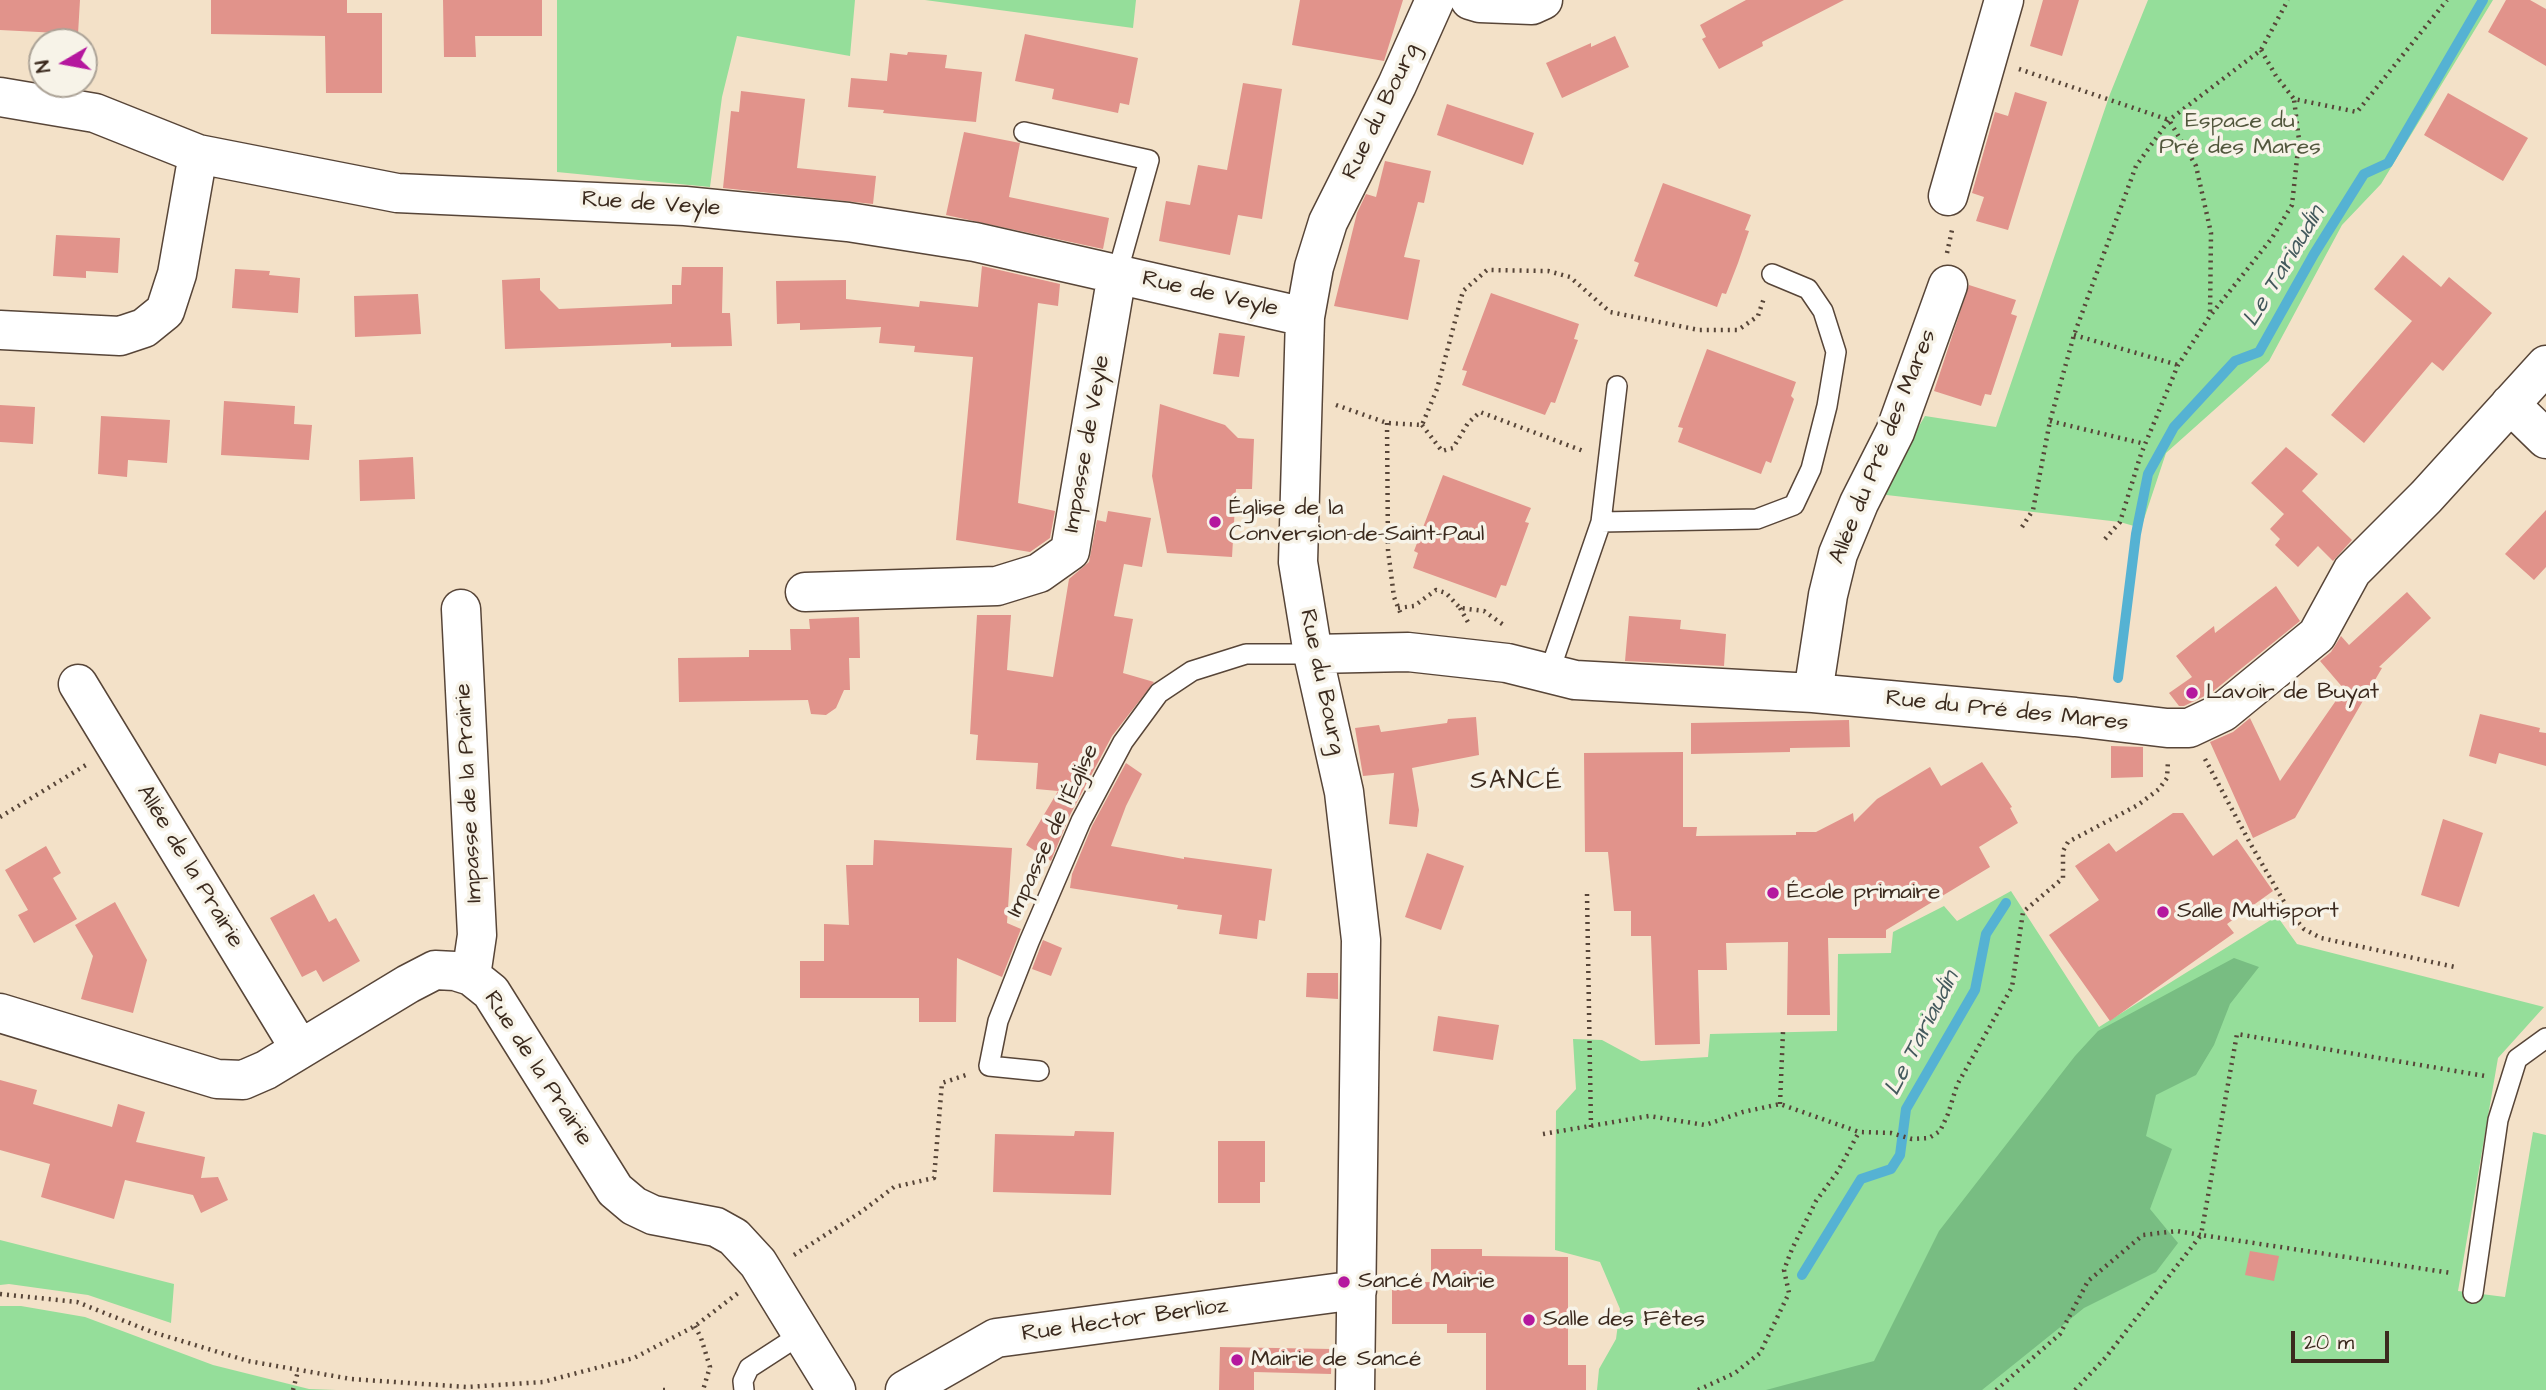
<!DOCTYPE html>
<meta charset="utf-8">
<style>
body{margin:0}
#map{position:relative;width:2546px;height:1390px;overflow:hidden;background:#f3e1c8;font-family:"Architects Daughter",sans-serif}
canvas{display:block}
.north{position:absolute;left:28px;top:28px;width:70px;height:70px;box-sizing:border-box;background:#f7f3e8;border:2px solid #aca397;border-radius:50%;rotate:260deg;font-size:19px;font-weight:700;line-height:28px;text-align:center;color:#3b2a1e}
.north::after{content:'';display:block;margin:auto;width:24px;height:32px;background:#b5179e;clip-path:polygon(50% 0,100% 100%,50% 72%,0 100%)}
.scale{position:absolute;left:2291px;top:1331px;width:98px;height:32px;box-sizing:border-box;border:4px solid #3b2a1e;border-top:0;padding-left:9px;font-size:21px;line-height:24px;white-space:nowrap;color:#3b2a1e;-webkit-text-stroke:5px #f7f3e8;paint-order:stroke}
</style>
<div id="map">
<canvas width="2546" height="1390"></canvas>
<div class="north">N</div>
<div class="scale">20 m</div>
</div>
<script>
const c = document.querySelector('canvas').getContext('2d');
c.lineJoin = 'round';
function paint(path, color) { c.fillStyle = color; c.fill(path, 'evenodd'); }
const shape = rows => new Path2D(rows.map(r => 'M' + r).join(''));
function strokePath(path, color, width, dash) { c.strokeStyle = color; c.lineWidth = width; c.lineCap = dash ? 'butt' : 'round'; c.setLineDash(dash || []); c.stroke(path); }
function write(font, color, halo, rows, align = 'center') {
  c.font = font + ' "Architects Daughter",sans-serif'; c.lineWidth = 7; c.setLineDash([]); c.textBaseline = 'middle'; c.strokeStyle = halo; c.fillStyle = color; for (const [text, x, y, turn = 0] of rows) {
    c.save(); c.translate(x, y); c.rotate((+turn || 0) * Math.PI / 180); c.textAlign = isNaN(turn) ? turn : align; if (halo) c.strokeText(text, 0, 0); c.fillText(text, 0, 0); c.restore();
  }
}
const green = shape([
 [557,0,855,0,850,56,737,36,722,97,710,187,557,172],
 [925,0,1136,0,1133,28],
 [2148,0,2493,0,2381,184,2342,225,2269,361,2166,453,2141,528,2120,522,1878,494,1925,416,1996,427,2110,94],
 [2011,891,2099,1027,2277,916,2297,944,2544,1007,2498,1058,2458,1291,2505,1297,2533,1132,2546,1135,2546,1390,1597,1390,1599,1369,1616,1339,1620,1309,1600,1262,1555,1250,1556,1111,1576,1089,1573,1039,1602,1040,1641,1061,1708,1057,1710,1034,1837,1031,1838,954,1891,953,1893,932,1944,906,1957,921],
 [0,1240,174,1284,171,1323,88,1295,9,1284,0,1285],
 [0,1306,21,1306,85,1317,213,1365,309,1389,336,1390,0,1390]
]);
const forest = shape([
 [2234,958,2259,967,2230,1004,2214,1045,2196,1075,2156,1095,2146,1136,2172,1149,2150,1209,2178,1243,2156,1272,2084,1308,1982,1390,1766,1390,1874,1361,1939,1231,2075,1056,2098,1031]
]);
const stream = shape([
 [2118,678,2136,534,2148,474,2174,427,2235,361,2259,352,2314,254,2364,174,2388,163,2483,0],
 [1802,1275,1861,1179,1891,1169,1900,1155,1906,1109,1975,990,1986,934,2006,903]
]);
const building = shape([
 [0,0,80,0,78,34,0,30],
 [211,0,347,0,347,13,382,13,382,93,326,93,325,36,211,34],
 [443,0,542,0,542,36,475,36,476,57,444,57],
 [1300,0,1403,0,1384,61,1292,45],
 [1746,0,1844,0,1762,42,1763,46,1719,69,1702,39,1706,37,1700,25],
 [2043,0,2079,0,2062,56,2030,46],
 [2506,0,2530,0,2546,9,2546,66,2488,32],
 [1025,34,1138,58,1129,105,1120,103,1118,113,1052,99,1054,89,1015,81],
 [1615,36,1629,67,1562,98,1546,63,1591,43,1591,47],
 [908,52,947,55,945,68,982,72,976,122,883,113,884,110,848,107,851,78,887,81,890,53,907,55],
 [1243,83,1282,89,1262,219,1238,215,1230,255,1159,241,1166,201,1190,205,1198,165,1227,170],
 [741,91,805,99,797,168,876,176,873,204,723,188,731,111,739,112],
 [2015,92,2047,102,2008,230,1976,221,1984,197,1972,193,1995,112,2008,116],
 [2448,93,2528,138,2503,181,2424,135],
 [1447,104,1534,133,1523,165,1437,135],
 [964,132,1020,143,1009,197,1109,218,1103,249,946,215],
 [1385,161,1431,171,1424,203,1418,202,1404,257,1420,260,1408,320,1334,306,1357,213,1366,194,1376,197],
 [1663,183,1751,215,1745,230,1749,231,1738,263,1726,294,1722,293,1717,307,1634,276,1639,263,1634,261],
 [56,235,120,238,118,273,86,271,86,278,53,276],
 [2403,255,2441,287,2449,277,2492,313,2443,371,2432,362,2364,443,2331,415,2412,321,2374,289],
 [982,266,1060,284,1058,306,1038,303,1018,503,1055,511,1050,538,1030,552,956,540,973,357,914,352,915,346,879,343,881,327,800,330,800,323,777,324,776,281,846,280,846,299,919,307,920,301,978,307],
 [682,267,723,267,722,313,730,313,732,346,671,347,671,343,505,349,502,280,540,278,540,290,559,309,672,304,672,285,681,285],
 [235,269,270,271,269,275,300,278,298,313,232,308],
 [1969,285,2016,300,2011,314,2017,316,1991,395,1985,394,1981,406,1934,391],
 [1491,293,1579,324,1574,339,1578,340,1555,403,1551,402,1545,415,1462,385,1467,371,1462,370],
 [418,294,421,334,355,337,354,296],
 [1219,333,1245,336,1239,377,1213,374],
 [1707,349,1796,382,1791,396,1794,399,1771,463,1766,461,1761,474,1678,442,1683,428,1678,427],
 [224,401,295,406,294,424,312,425,309,460,221,455],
 [1160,404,1225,425,1238,438,1254,439,1252,489,1236,489,1232,557,1167,553,1152,476],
 [0,405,35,407,33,444,0,442],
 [101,416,170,420,167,463,128,460,127,477,98,474],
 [2286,447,2318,474,2302,491,2352,540,2333,561,2318,546,2298,567,2275,545,2280,539,2270,529,2284,514,2251,483],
 [413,457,415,499,360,501,359,460],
 [1443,475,1531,508,1525,522,1529,523,1506,586,1501,585,1496,598,1413,568,1418,553,1414,551],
 [2546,510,2546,567,2534,580,2505,554],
 [1108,511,1151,518,1142,567,1124,564,1114,616,1133,619,1123,673,1154,682,1112,736,1070,815,1051,861,1026,845,1058,791,1036,789,1038,763,976,760,978,735,970,734,977,615,1011,615,1007,670,1053,677,1069,579,1089,562,1097,520,1106,522],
 [2276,586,2300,621,2211,693,2184,706,2179,706,2169,693,2192,677,2176,656,2214,626,2215,633],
 [2407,592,2431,618,2379,667,2382,668,2295,818,2253,838,2210,742,2233,732,2250,718,2280,781,2344,689,2320,661,2331,652,2341,636,2349,645],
 [1629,616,1681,620,1680,629,1726,634,1724,666,1625,661],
 [859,617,860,658,849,658,850,690,844,690,836,708,826,715,811,714,808,700,679,702,678,658,749,657,749,650,791,650,790,629,810,629,809,619],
 [2480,714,2540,728,2539,732,2546,733,2546,766,2499,753,2496,764,2469,756],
 [1476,717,1479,755,1412,768,1419,810,1417,827,1389,824,1394,773,1363,776,1355,728,1379,725,1381,732,1447,723,1448,719],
 [1849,720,1850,747,1790,748,1790,752,1691,754,1691,723],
 [2111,746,2143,747,2143,777,2111,778],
 [1683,752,1683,827,1697,827,1696,836,1796,835,1796,832,1816,832,1853,813,1854,822,1877,799,1930,767,1941,786,1982,762,2012,807,2010,808,2018,823,1979,847,1990,867,1886,930,1886,938,1828,938,1830,1015,1787,1015,1788,942,1726,943,1727,970,1698,970,1700,1044,1655,1045,1651,936,1631,936,1631,911,1614,911,1608,852,1585,852,1584,753],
 [1126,763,1142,774,1126,806,1111,846,1184,859,1184,857,1272,869,1265,921,1259,920,1257,939,1219,934,1222,915,1177,909,1178,905,1070,888,1072,874,1092,826],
 [2173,813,2183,813,2213,856,2237,839,2273,891,2227,924,2234,933,2110,1021,2049,935,2099,900,2075,866,2109,843,2116,852],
 [2443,819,2483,833,2459,907,2421,895],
 [874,840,1012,848,1007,923,1021,929,1002,977,957,958,956,1022,919,1022,919,998,800,998,800,961,824,961,824,924,849,925,846,865,873,865],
 [46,846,61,873,53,878,77,919,34,943,18,915,28,910,5,870],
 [1427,853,1464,866,1441,930,1405,917],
 [314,894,329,922,336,918,360,961,323,982,316,970,302,977,270,918],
 [115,902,147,960,133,1013,81,999,93,956,75,925],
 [1043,940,1062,948,1051,976,1032,969],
 [1307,973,1338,973,1338,999,1306,997],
 [1438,1016,1499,1025,1493,1060,1433,1051],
 [0,1080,37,1090,33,1104,112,1127,118,1104,145,1112,136,1142,205,1157,201,1178,218,1177,228,1200,201,1213,193,1195,125,1180,114,1219,41,1197,50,1164,0,1150],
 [1075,1131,1114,1132,1111,1195,993,1192,995,1134,1074,1136],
 [1218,1141,1265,1141,1265,1182,1260,1182,1260,1203,1218,1203],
 [1431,1249,1482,1249,1482,1256,1568,1257,1568,1365,1586,1365,1586,1390,1486,1390,1486,1333,1447,1333,1447,1324,1392,1324,1392,1283,1431,1282],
 [2250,1251,2279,1256,2274,1281,2245,1275],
 [1220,1347,1332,1349,1331,1374,1254,1372,1254,1390,1219,1390]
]);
const path = shape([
 [2261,50,2276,76,2294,99,2357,112,2447,0],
 [2019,69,2169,120,2196,166,2211,233,2210,315],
 [1947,253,1952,230],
 [2074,335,2178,365],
 [1336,405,1387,423,1422,425,1437,389,1463,291,1487,270,1548,271,1570,277,1610,312,1699,330,1738,330,1758,316,1764,298],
 [2050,421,2145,444],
 [1387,423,1388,550,1394,597,1402,617],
 [1422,425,1442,451,1453,448,1468,423,1480,412,1586,452],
 [2022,527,2033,510,2050,421,2074,335,2136,166,2169,120,2261,50,2288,0],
 [2105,539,2120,522,2141,454,2178,365,2210,316,2272,238,2292,205,2299,140,2294,99],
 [1398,608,1414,606,1436,590,1446,593,1460,608,1484,611,1505,626],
 [1460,608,1469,624],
 [2205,759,2250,843,2291,914,2304,929,2321,938,2455,967],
 [0,817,86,765],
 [1587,894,1591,1127],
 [1780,1104,1783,1032],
 [1543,1134,1649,1116,1705,1125,1743,1112,1780,1104,1859,1132,1891,1133,1912,1139,1929,1138,1940,1131,1948,1114,1957,1085,2012,987,2023,912,2063,878,2063,851,2068,842,2138,805,2159,789,2167,778,2168,761],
 [794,1255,861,1212,894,1187,934,1178,942,1083,966,1075],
 [0,1294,77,1302,152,1332,248,1361,351,1379,467,1387,543,1382,634,1358,695,1326,738,1293],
 [695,1326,701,1338,710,1367,703,1390],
 [293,1390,298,1371],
 [663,1390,667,1390],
 [1698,1390,1735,1373,1760,1353,1789,1293,1784,1270,1792,1249,1816,1201,1838,1171,1859,1132],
 [1996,1390,2060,1334,2088,1281,2143,1235,2177,1231,2201,1235,2237,1034,2485,1076],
 [2075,1390,2106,1357,2201,1235,2451,1273]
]);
const service = shape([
 [1024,132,1149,160,1117,274],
 [1601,522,1757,519,1794,505,1811,469,1827,406,1836,352,1823,311,1808,289,1772,274],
 [1549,673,1601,522,1617,386],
 [1039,1071,989,1066,998,1021,1029,942,1081,821,1123,742,1159,693,1192,671,1246,654,1313,654],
 [2473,1293,2498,1120,2517,1059,2546,1038],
 [744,1390,743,1381,749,1368,803,1333]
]);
const minor = shape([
 [1470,0,1480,3,1532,5,1543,0],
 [0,97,95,113,198,154,397,193,685,206,848,222,975,242,1305,317],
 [1948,196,2004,0],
 [0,330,120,336,144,328,165,311,177,274,198,154],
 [2510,404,2546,439],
 [805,592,997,586,1039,573,1070,551,1117,274],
 [461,609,477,935,471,976],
 [1313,654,1408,652,1507,663,1575,680,1813,693,2075,717,2167,728,2189,728,2223,712,2317,635,2352,571,2426,497,2546,365],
 [78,684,300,1049],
 [1813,693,1828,595,1838,554,1859,503,1895,432,1948,285],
 [0,1013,217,1079,243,1080,266,1070,408,984,435,970,455,971,471,976,491,992,615,1190,634,1206,653,1215,716,1227,734,1237,758,1263,836,1390],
 [905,1390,996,1338,1357,1290],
 [1355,1390,1361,940,1344,792,1313,654,1298,562,1305,317,1314,267,1328,222,1397,85,1435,0]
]);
const markers = [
 [1215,522,7,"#b5179e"],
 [2192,693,7,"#b5179e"],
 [1773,893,7,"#b5179e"],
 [2163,912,7,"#b5179e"],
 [1344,1282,7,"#b5179e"],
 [1529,1320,7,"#b5179e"],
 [1237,1360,7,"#b5179e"]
];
const streetNames = [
 ["Rue du Bourg",1382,112,-64],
 ["Rue de Veyle",651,205,4],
 ["Rue de Veyle",1210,295,13],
 ["Impasse de Veyle",1088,444,-80],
 ["Allée du Pré des Mares",1884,447,-68],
 ["Rue du Bourg",1321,682,78],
 ["Rue du Pré des Mares",2007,712,6],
 ["Impasse de la Prairie",470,793,-93],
 ["Impasse de l'Église",1054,831,-65],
 ["Allée de la Prairie",189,867,59],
 ["Rue de la Prairie",537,1069,57],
 ["Rue Hector Berlioz",1125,1321,-8]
];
const parkNames = [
 ["Espace du",2240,122],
 ["Pré des Mares",2240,148]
];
const poiNames = [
 ["Église de la",1229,509],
 ["Conversion-de-Saint-Paul",1229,535],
 ["Lavoir de Buyat",2206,693],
 ["École primaire",1787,893],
 ["Salle Multisport",2177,912],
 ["Sancé Mairie",1358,1282],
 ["Salle des Fêtes",1543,1320],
 ["Mairie de Sancé",1251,1360]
];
const waterNames = [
 ["Le Tariaudin",2285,267,-59],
 ["Le Tariaudin",1923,1034,-63]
];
const quarterNames = [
 ["SANCÉ",1517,783]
];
paint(green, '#95de9a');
paint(forest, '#78bd82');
strokePath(stream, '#55b2d3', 10);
paint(building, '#e1938b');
strokePath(service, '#574538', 22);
strokePath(minor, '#574538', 41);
strokePath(path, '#574538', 4.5, [2, 5]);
strokePath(service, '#fff', 19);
strokePath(minor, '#fff', 38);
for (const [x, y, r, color] of markers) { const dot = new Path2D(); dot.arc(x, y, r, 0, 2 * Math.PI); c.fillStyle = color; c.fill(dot); strokePath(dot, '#f7f3e8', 2.5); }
write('23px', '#3b2a1e', '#f7f3e8', streetNames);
write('23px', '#52573d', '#f7f3e8', parkNames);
write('23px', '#3b2a1e', '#f7f3e8', poiNames, 'left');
write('italic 24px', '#445a5d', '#f7f3e8', waterNames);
c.letterSpacing = '2px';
write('26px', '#3b2a1e', '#f7f3e8', quarterNames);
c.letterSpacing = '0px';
</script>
